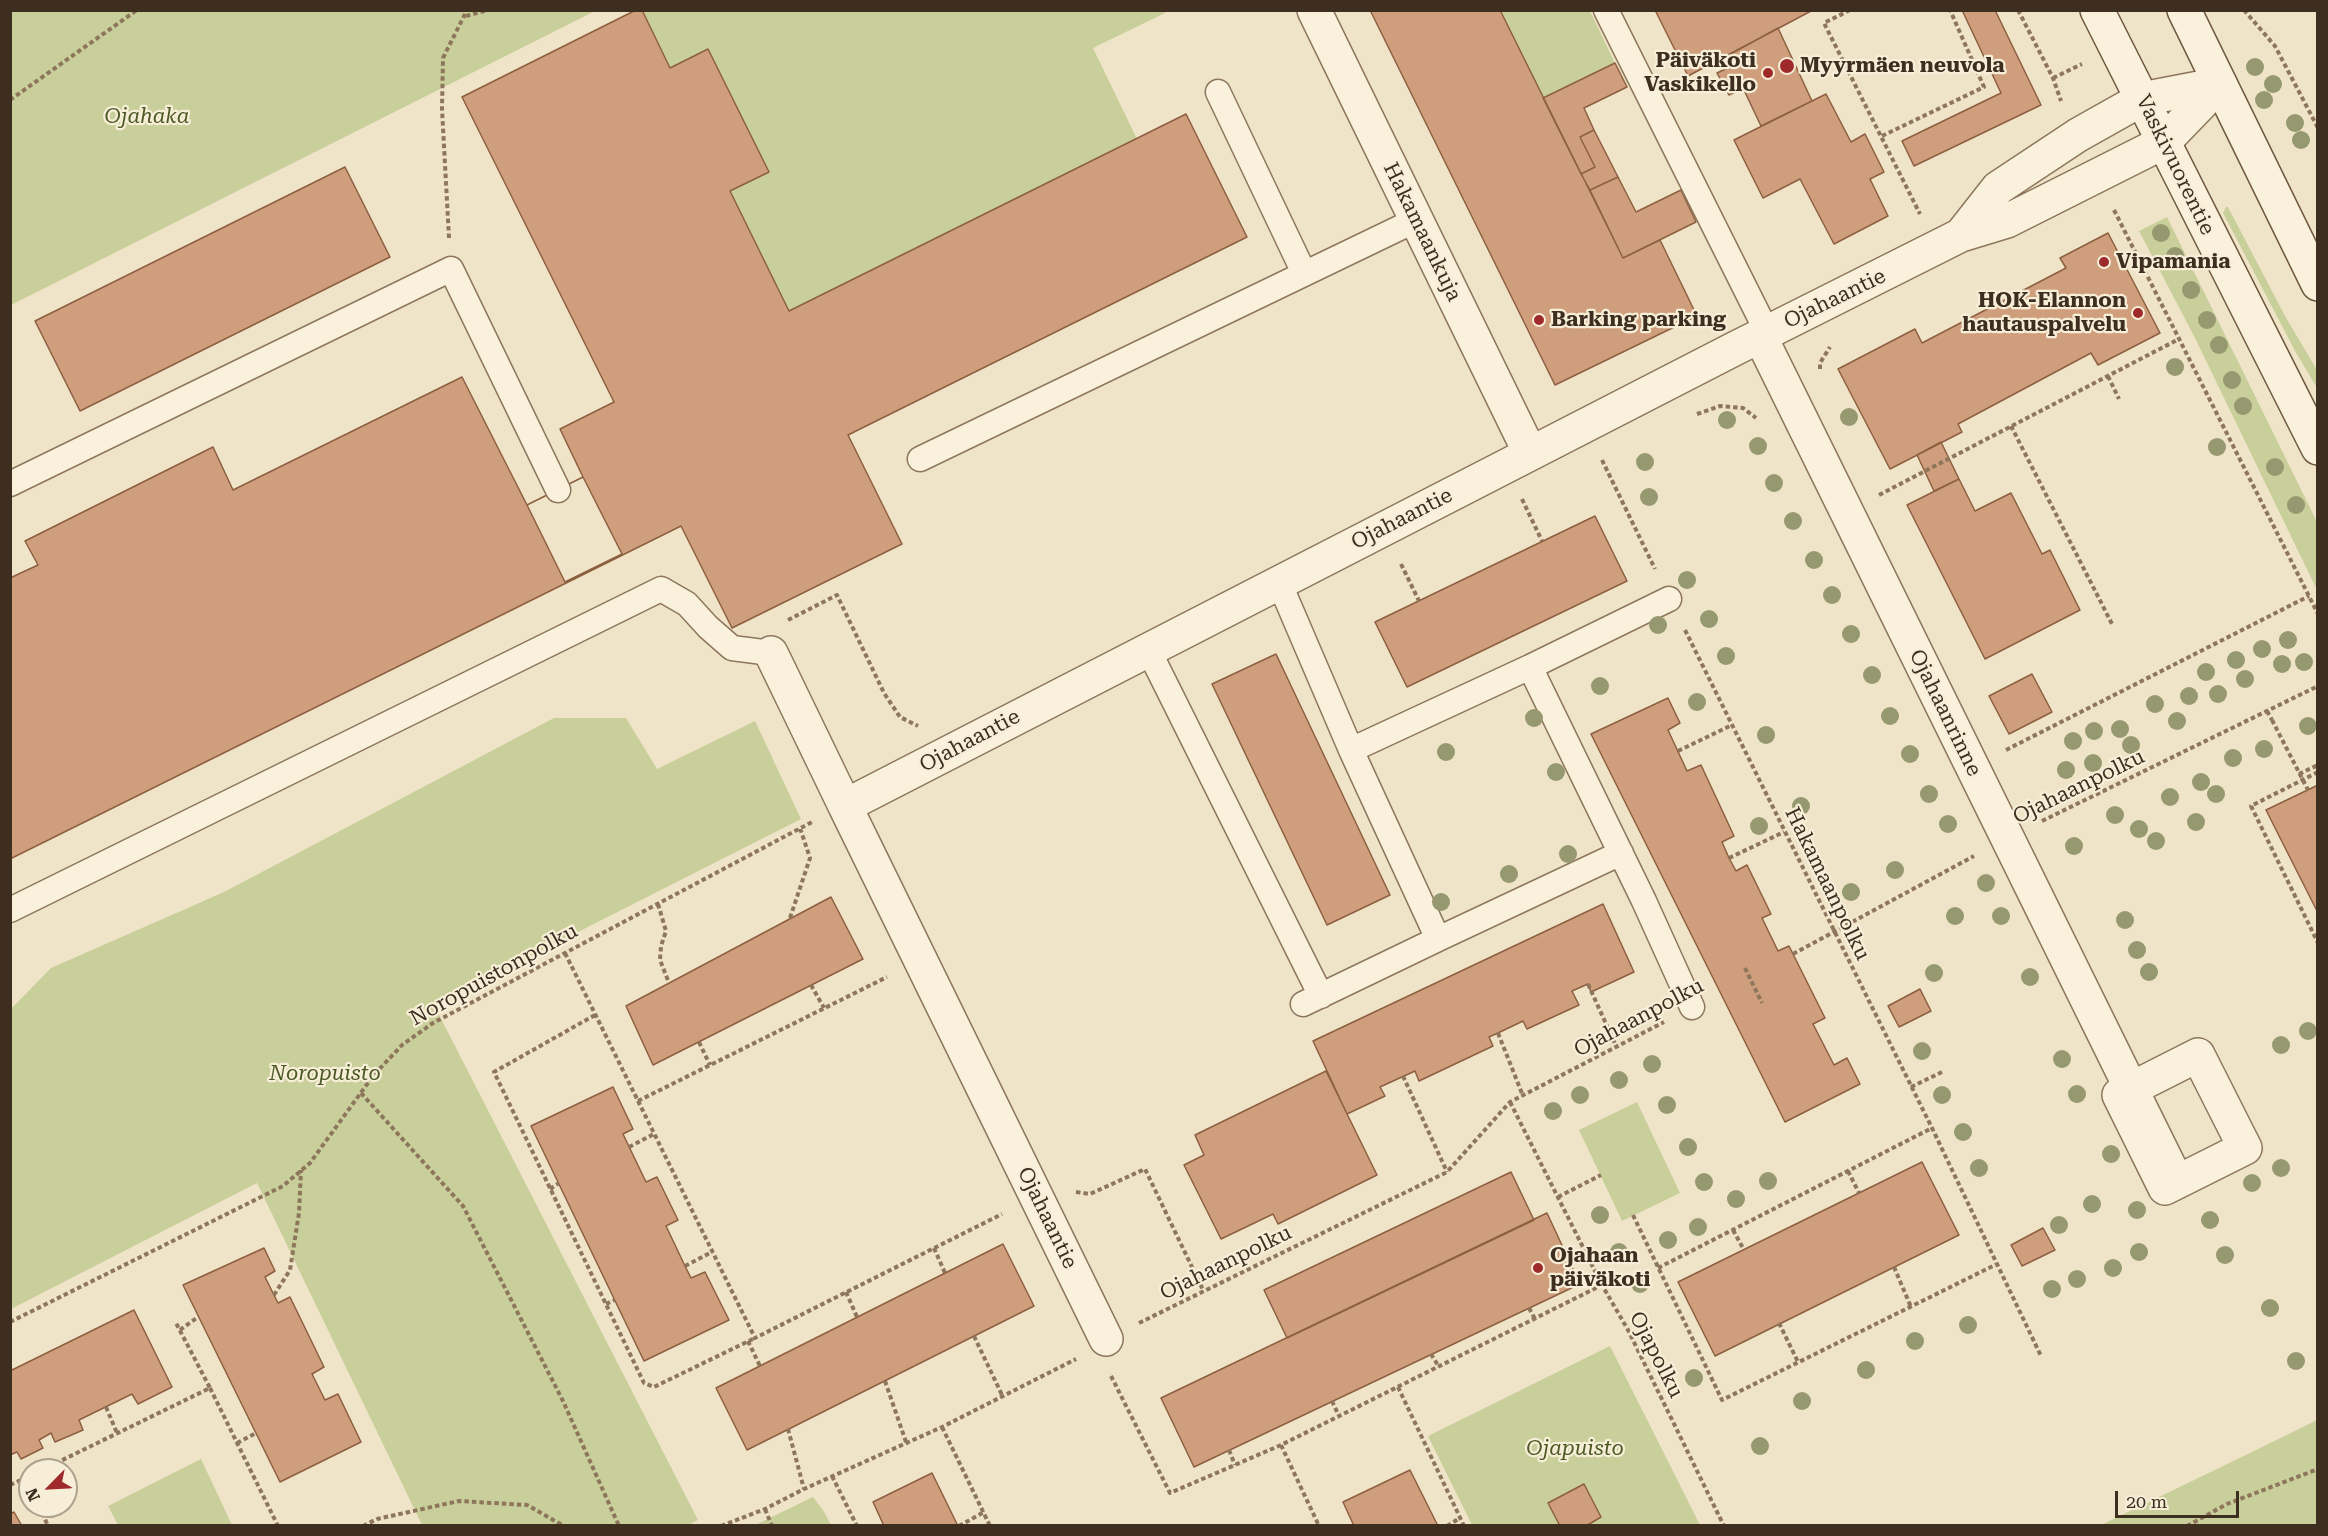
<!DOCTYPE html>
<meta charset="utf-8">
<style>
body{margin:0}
#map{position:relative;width:2328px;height:1536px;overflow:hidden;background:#f0e4c8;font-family:"Roboto Serif",serif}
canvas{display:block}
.frame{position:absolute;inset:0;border:12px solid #3d2e20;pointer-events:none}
.north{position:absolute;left:18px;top:1458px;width:60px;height:60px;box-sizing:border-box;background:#f7eed8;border:2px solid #ada18e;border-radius:50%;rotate:246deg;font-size:16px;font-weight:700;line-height:24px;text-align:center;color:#3d2e20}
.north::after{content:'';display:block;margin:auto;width:21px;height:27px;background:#9e2a2b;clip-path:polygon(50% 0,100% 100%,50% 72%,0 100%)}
.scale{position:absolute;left:2115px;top:1491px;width:124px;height:27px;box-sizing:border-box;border:3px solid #3d2e20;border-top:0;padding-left:8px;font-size:18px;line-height:21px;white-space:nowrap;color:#3d2e20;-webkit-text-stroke:4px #f7eed8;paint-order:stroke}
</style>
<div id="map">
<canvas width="2328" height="1536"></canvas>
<div class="frame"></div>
<div class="north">N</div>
<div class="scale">20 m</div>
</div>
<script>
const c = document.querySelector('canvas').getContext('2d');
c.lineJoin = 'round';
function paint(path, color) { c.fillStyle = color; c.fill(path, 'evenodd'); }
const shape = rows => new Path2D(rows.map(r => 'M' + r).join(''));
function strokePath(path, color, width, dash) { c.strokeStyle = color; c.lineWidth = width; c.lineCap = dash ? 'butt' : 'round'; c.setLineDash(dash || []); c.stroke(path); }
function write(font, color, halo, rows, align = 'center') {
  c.font = font + ' "Roboto Serif",serif'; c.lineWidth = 4.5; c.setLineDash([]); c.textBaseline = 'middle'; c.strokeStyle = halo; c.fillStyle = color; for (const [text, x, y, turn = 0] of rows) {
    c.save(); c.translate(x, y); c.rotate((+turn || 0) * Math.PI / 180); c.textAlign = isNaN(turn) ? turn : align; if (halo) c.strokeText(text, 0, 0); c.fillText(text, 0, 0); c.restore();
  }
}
const green = shape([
 [11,10,595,10,595,11,11,305],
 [1164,10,1165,13,1093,48,1137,139,789,311,730,191,769,172,670,68,642,11],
 [1500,11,1590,11,1615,63,1543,98],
 [2226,207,2228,207,2285,316,2317,370,2317,388,2294,349,2223,213],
 [2167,217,2317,522,2317,590,2194,336,2139,231],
 [554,718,626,718,657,769,755,721,801,819,434,1005,698,1520,688,1525,422,1525,257,1183,11,1309,11,1009,51,968,224,892],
 [1637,1102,1680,1193,1622,1221,1579,1130],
 [1610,1346,1700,1525,1472,1525,1428,1436],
 [2317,1420,2317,1525,2101,1525,2252,1452],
 [201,1459,232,1525,118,1525,108,1506],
 [813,1497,823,1510,831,1525,755,1525]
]);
const building = shape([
 [636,10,642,10,670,68,708,49,769,172,730,191,789,311,1186,114,1247,237,848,435,902,544,732,628,681,526,10,859,10,578,38,565,25,541,213,447,233,490,462,377,527,505,583,477,560,429,614,402,462,97,636,10],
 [1370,10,1500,10,1623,258,1660,240,1697,316,1555,385,1370,10],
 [1655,10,1813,10,1688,76,1655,10],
 [1962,10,1995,10,2041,105,1914,166,1902,141,2001,93,1962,10],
 [1778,28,1812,101,1761,126,1743,88,1729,95,1717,73,1732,66,1727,56,1778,28],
 [1615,63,1627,87,1584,108,1594,130,1580,137,1595,167,1581,174,1543,98,1615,63],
 [1826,94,1851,142,1865,134,1884,172,1870,179,1888,216,1834,244,1800,179,1763,198,1734,140,1826,94],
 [1594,130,1618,177,1590,190,1581,174,1595,167,1580,137,1594,130],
 [345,167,390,257,80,411,35,321,345,167],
 [1618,177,1636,212,1681,190,1696,222,1623,258,1590,190,1618,177],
 [2108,233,2160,333,2098,365,2091,353,1958,424,1962,432,1890,469,1838,369,1915,329,1922,343,2066,268,2060,258,2108,233],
 [1941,442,1959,479,1934,491,1917,455,1941,442],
 [583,477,622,554,565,582,527,505,583,477],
 [1959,479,1975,511,2011,493,2042,554,2050,550,2080,610,1985,659,1907,505,1959,479],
 [1595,516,1627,581,1407,687,1375,622,1595,516],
 [1276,654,1390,895,1327,925,1212,684,1276,654],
 [2032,674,2052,712,2009,734,1989,696,2032,674],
 [1668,698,1680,723,1668,730,1687,771,1701,765,1734,836,1722,842,1729,858,1736,871,1747,865,1771,914,1762,918,1778,951,1789,946,1825,1018,1813,1024,1834,1065,1847,1058,1860,1084,1785,1122,1591,734,1668,698],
 [2318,785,2318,913,2266,810,2318,785],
 [831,897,863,959,653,1065,626,1006,831,897],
 [1603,904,1634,972,1591,992,1588,984,1572,991,1579,1005,1527,1029,1523,1021,1498,1033,1489,1037,1493,1046,1419,1081,1415,1071,1380,1087,1385,1096,1347,1114,1313,1041,1603,904],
 [1920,989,1931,1011,1899,1027,1888,1006,1920,989],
 [1326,1071,1377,1175,1278,1224,1273,1214,1221,1239,1184,1165,1204,1155,1195,1135,1326,1071],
 [613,1087,633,1129,623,1134,646,1182,657,1177,678,1220,666,1226,685,1266,691,1278,705,1272,729,1320,644,1361,531,1126,613,1087],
 [1922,1162,1959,1235,1715,1356,1678,1282,1922,1162],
 [1511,1172,1534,1220,1287,1338,1264,1290,1511,1172],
 [1547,1213,1580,1284,1194,1467,1161,1398,1547,1213],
 [2043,1228,2055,1250,2022,1266,2011,1245,2043,1228],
 [1003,1244,1034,1306,747,1450,716,1388,1003,1244],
 [264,1248,275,1271,265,1277,278,1303,290,1297,324,1367,312,1374,325,1400,338,1394,361,1442,280,1482,183,1285,264,1248],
 [134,1310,172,1387,138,1404,132,1394,79,1420,83,1430,55,1442,51,1433,39,1440,43,1448,21,1459,17,1452,10,1455,10,1371,134,1310],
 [1410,1470,1438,1526,1354,1526,1343,1502,1410,1470],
 [932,1473,958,1526,884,1526,873,1502,932,1473],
 [1584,1484,1601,1517,1586,1526,1560,1526,1548,1503,1584,1484],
 [14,1512,22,1526,10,1526,10,1514,14,1512]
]);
const path = shape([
 [1850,10,1824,23,1920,214],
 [2018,10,2053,78,2061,101],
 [2244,10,2275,46,2318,128],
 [466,16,488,10],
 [2053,78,2082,64],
 [10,100,137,10],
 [1882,136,1984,87,1950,10],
 [2114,210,2318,614],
 [449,238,442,109,443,58,467,10],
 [1820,369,1820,363,1830,347],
 [2108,376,2119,399],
 [1697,414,1720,406,1743,408,1756,418],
 [2011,426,2112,624],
 [1602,460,1655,569],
 [1879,495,2179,339],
 [1522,499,1542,541],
 [1401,564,1419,601],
 [788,620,837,595,884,693,900,717,918,726],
 [1685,630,1932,1128,2041,1356],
 [2267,711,2272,720],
 [2006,750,2309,596],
 [1678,751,1732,725],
 [2318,772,2251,806,2318,943],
 [2299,774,2318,765],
 [2042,821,2318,686],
 [1729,858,1784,832],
 [658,904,666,931,661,946,660,960,669,983],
 [790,918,810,858,800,828],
 [565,953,755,1338,1002,1214],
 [1793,954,1974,856],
 [1745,968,1762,1003],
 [1588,984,1616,1046],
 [811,985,824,1008],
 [595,1015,494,1072,644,1383,654,1387,755,1338],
 [1498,1033,1523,1096],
 [699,1042,710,1065],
 [1403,1076,1447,1172],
 [1911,1087,1942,1072],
 [361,1093,463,1206,563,1401,619,1526],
 [638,1101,887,977],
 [1510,1102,1602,1285,1628,1330,1724,1526],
 [629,1147,654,1134],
 [1848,1171,1859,1193],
 [550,1189,559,1183],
 [1076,1192,1090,1194,1145,1169,1203,1290],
 [1558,1197,1601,1175],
 [1633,1215,1722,1400,1997,1264],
 [1733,1230,1744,1250],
 [934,1248,945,1273],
 [685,1266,712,1252],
 [1894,1267,1911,1307],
 [1658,1268,1932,1128],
 [846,1292,857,1317],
 [274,1295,290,1270,299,1213,301,1170],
 [606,1304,615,1300],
 [1529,1308,1535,1319],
 [10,1322,283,1186,310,1163,373,1076,402,1045,433,1023,812,822],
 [1139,1323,1447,1172,1510,1102,1664,1022],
 [1779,1323,1798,1362],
 [180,1330,198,1317],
 [974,1336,1002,1395],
 [748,1341,760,1366],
 [1431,1354,1439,1367],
 [1111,1376,1170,1493,1281,1445,1602,1285],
 [885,1381,906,1442],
 [1398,1387,1464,1526],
 [210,1388,278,1526],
 [1332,1401,1339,1416],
 [106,1407,117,1433],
 [942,1427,990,1526],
 [788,1429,804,1489],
 [237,1443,256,1433],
 [1281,1445,1319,1526],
 [1229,1450,1235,1465],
 [42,1470,210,1388,176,1323],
 [832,1476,857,1526],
 [25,1478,30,1489],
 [10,1485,30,1476],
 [39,1506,48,1526],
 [765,1509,772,1526],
 [363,1526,377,1519,459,1501,527,1505,564,1526],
 [721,1526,765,1509,804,1489,942,1427,1076,1359],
 [959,1526,984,1512],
 [1447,1526,1460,1518],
 [2187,1526,2227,1504,2318,1469]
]);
const lane = shape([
 [1606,10,1767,332],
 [1218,92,1304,273],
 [920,459,1416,220],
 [10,484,451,269,558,490],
 [1279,582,1351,750],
 [1148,649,1321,996],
 [1530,667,1669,599],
 [10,910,661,589,687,604,708,627,732,648,771,653],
 [1438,939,1621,853],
 [1303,1004,1438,939,1351,750,1530,667,1644,901,1692,1007]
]);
const street = shape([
 [1314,10,1530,453],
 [1961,235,1998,188,2078,135,2142,99,2220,84],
 [1760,336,2177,1182],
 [771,653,845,806],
 [2198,1055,2245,1148,2165,1188,2119,1095,2198,1055],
 [1106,1339,845,806,1734,349,1961,235,2007,221,2164,142,2220,84]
]);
const secondary = shape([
 [2097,10,2318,448],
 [2184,10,2318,284]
]);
const pathBridge = shape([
 [2272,720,2308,790]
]);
const trees = [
 [2255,67],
 [2273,84],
 [2264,100],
 [2295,123],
 [2301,140],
 [2161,233],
 [2175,256],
 [2191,290],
 [2207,320],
 [2219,345],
 [2175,367],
 [2232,380],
 [2243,406],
 [1849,417],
 [1727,420],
 [1758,446],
 [2217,447],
 [1645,462],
 [2275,467],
 [1774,483],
 [1649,497],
 [2296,505],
 [1793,521],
 [1814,560],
 [1687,580],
 [1832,595],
 [1709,619],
 [1658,625],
 [1851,634],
 [2288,640],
 [2262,649],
 [1726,656],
 [2236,660],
 [2304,662],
 [2282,664],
 [2206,672],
 [1872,675],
 [2245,679],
 [1600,686],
 [2218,694],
 [2189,696],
 [1697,702],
 [2155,704],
 [1890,716],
 [1534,718],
 [2177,721],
 [2308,726],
 [2120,729],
 [2094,731],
 [1766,735],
 [2073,741],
 [2131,745],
 [2264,749],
 [1446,752],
 [1910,754],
 [2233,758],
 [2093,763],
 [2066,770],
 [1556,772],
 [2201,782],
 [1929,794],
 [2216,794],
 [2170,797],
 [1801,806],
 [2115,815],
 [2196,822],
 [1948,824],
 [1759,826],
 [2139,829],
 [2156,841],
 [2074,846],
 [1568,854],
 [1895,870],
 [1509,874],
 [1986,883],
 [1851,892],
 [1441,902],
 [1955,916],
 [2001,916],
 [2125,920],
 [2137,950],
 [2149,972],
 [1934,973],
 [2030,977],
 [2308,1031],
 [2281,1045],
 [1922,1051],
 [2062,1059],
 [1652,1064],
 [1619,1080],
 [2077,1094],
 [1580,1095],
 [1942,1095],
 [1667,1105],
 [1553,1111],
 [1963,1132],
 [1688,1147],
 [2111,1154],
 [1979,1168],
 [2281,1168],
 [1768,1181],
 [1704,1182],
 [2252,1183],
 [1736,1199],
 [2092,1204],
 [2137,1210],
 [1600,1215],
 [2210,1220],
 [2059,1225],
 [1698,1227],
 [1668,1240],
 [1619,1252],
 [2139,1252],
 [2225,1255],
 [2113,1268],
 [2077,1279],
 [1640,1284],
 [2052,1289],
 [2270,1308],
 [1968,1325],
 [1915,1341],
 [2296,1361],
 [1866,1370],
 [1694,1378],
 [1802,1401],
 [1760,1446]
];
const markers = [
 [1787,66,8,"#9e2a2b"],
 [1768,73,6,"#9e2a2b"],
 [2104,262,6,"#9e2a2b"],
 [2138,313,6,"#9e2a2b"],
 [1539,320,6,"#9e2a2b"],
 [1538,1268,6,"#9e2a2b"]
];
const poiNames = [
 ["Päiväkoti",1756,61,"right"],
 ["Vaskikello",1756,85,"right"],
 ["Myyrmäen neuvola",1800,66],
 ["Vipamania",2116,262],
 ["HOK-Elannon",2126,301,"right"],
 ["hautauspalvelu",2126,325,"right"],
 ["Barking parking",1551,320],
 ["Ojahaan",1550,1256],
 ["päiväkoti",1550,1280]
];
const parkNames = [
 ["Ojahaka",147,117],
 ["Noropuisto",325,1074],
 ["Ojapuisto",1575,1449]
];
const streetNames = [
 ["Vaskivuorentie",2175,165,64],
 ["Hakamaankuja",1422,232,64],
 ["Ojahaantie",1835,299,-26],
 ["Ojahaantie",1402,519,-27],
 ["Ojahaanrinne",1945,713,64],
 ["Ojahaantie",970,741,-28],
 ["Ojahaanpolku",2079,787,-26],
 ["Hakamaanpolku",1827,884,64],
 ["Noropuistonpolku",494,975,-29],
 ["Ojahaanpolku",1639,1018,-28],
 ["Ojahaantie",1047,1218,64],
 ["Ojahaanpolku",1226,1263,-26],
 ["Ojapolku",1656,1355,63]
];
paint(green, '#c9cf9b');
paint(building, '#cf9f7d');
strokePath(building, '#8d5f41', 1.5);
strokePath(lane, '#8d765c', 27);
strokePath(street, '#8d765c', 36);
strokePath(secondary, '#6f573f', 36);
strokePath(path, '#8d765c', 4, [4.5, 3]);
strokePath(lane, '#faf1dc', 24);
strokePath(street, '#faf1dc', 33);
strokePath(secondary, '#faf1dc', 33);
strokePath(pathBridge, '#8d765c', 4, [4.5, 3]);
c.fillStyle = '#96986f';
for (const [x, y] of trees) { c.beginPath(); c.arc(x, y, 9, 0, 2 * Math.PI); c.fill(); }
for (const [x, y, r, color] of markers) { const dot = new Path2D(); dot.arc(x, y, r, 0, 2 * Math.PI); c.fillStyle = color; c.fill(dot); strokePath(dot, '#f7eed8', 2); }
write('bold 21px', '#3d2e20', '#f7eed8', poiNames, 'left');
write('italic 21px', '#4d5a26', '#f7eed8', parkNames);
write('21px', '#3d2e20', '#f7eed8', streetNames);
</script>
